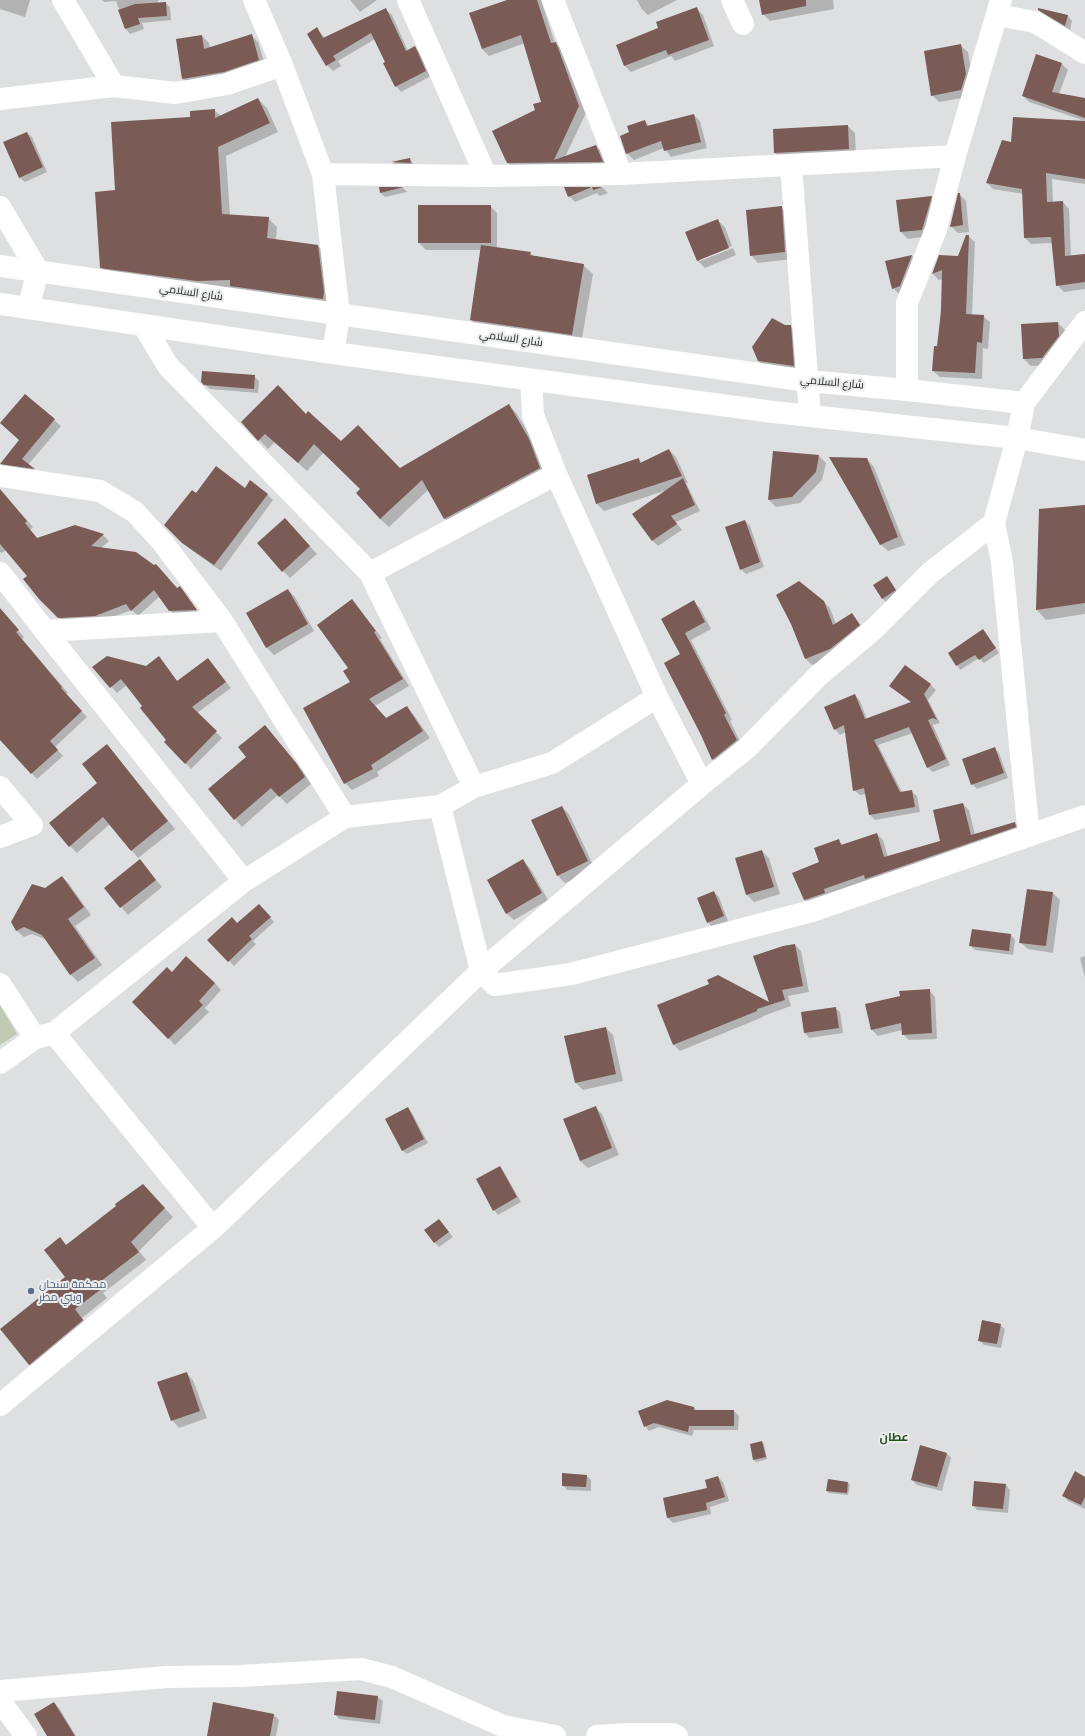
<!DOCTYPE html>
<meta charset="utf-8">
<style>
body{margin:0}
canvas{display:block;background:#dedfe0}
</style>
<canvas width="1085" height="1736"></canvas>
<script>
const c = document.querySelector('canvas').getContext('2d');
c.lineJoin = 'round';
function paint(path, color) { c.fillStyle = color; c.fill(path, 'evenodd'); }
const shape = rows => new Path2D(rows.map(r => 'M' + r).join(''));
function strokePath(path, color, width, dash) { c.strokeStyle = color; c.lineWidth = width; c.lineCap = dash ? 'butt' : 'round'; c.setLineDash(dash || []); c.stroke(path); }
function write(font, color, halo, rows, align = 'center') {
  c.font = font + ' Poppins,Cairo,sans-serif'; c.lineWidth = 4; c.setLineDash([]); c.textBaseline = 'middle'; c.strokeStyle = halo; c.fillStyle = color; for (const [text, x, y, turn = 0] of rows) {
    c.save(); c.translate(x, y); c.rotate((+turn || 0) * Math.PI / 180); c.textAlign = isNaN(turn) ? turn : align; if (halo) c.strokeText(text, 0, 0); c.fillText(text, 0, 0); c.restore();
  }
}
const green = shape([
 [0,1005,17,1034,0,1045]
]);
const shadow = shape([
 [0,0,30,0,25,17,0,9],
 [102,0,158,0,158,3,165,3,170,7,171,20,142,23,144,29,130,34,126,29,116,1,104,2],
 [350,0,377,0,360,12],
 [510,0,541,0,555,43,563,50,586,113,565,157,596,146,603,153,609,168,515,170,508,163,542,102,525,43,489,56,482,49],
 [637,0,677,0,648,15,641,8],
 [760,0,833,0,834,9,770,21,763,14],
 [696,8,703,15,714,46,675,61,671,56,631,72,625,66,617,45,660,29],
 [386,10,392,15,408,51,415,47,420,53,431,76,401,92,396,86,375,39,338,61,341,66,333,71,327,65,317,29,325,38],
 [1039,10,1068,16,1072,21,1070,30,1044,14],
 [251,35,258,42,266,67,190,86,183,79,202,36,209,43,210,48],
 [960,45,968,52,973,82,968,97,939,102,932,95],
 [1037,56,1062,64,1068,70,1059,94,1085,99,1085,121,1029,102,1023,96],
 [258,99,267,108,278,132,226,156,230,215,268,218,277,227,276,240,318,246,327,255,332,308,110,276,101,267,116,191,191,118,214,110,221,116],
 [694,115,700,121,707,148,671,157,664,148,634,160,627,153,631,133,645,121,649,126],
 [1085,122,1085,184,1052,179,1053,203,1063,202,1069,209,1071,256,1085,255,1085,289,1064,292,1057,285,1052,243,1031,244,1025,238,1023,194,993,189,987,183,1012,143],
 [848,126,855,133,856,156,783,160,775,153],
 [27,133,32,137,47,172,25,182,20,178,4,143],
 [410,159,415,167,396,167,393,163],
 [380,188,403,188,407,192,385,197,381,193],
 [566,188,603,188,608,193,600,196,597,193,575,202,569,196],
 [959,194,966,201,969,232,958,233,951,226],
 [931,197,938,204,929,236,908,239,901,232],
 [490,206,497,213,497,248,530,253,534,257,583,265,593,274,581,344,481,330,471,320,482,250,426,250,419,243],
 [781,207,788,214,792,259,758,263,751,255],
 [717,220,725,227,732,246,700,259,700,261,733,248,736,255,705,268,698,261,686,232],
 [968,236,975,242,972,315,983,316,990,322,988,349,983,348,982,379,940,377,933,371,938,347,943,279,939,280,933,274,940,256,959,257],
 [912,256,919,263,900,295,893,288,887,262],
 [1058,323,1065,330,1066,343,1050,365,1031,366,1024,359],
 [785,326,790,326,800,335,803,375,769,371,759,361],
 [254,376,259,381,258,393,210,389,202,382],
 [25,395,61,426,28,465,39,474,7,470,1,464,20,440],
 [509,405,517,414,538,449,548,477,454,527,445,519,428,490,389,527,380,519,361,489,324,452,307,471,275,442,268,449,242,422,306,415,342,443,400,469],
 [669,450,676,457,688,483,686,483,700,511,676,522,682,530,658,546,652,540,667,490,604,511,597,504,588,476,639,459,642,463],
 [819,456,826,463,822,480,800,503,776,507,769,500],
 [867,459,874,467,905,545,888,551,880,544],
 [245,490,267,494,273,500,221,571,190,549,172,532,196,495],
 [4,494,33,527,30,530,38,539,75,526,103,535,109,541,101,548,178,589,180,588,201,616,176,617,159,597,138,616,132,610,101,621,65,623,40,598,29,576,6,550,2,553,0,552,0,497],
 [1085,506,1085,614,1046,620,1037,610,1040,510],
 [745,521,750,526,764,567,746,574,741,569],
 [292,526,317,554,290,578,283,571],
 [887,577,899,595,887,603,882,598],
 [288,590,295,597,314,631,274,655,267,648,248,614],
 [351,600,382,638,380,639,409,686,375,706,387,719,406,707,413,714,430,738,377,772,379,776,352,790,345,783,351,682,350,668],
 [694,602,700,608,711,629,691,640,732,720,730,721,743,747,720,766,713,759,702,734,682,655,662,619],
 [824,602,830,608,836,624,852,614,865,631,836,655,812,665,806,659,792,623],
 [0,615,12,623,24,637,22,639,68,693,66,695,87,717,55,747,63,756,37,779,0,738],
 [986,634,999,653,984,663,979,658,960,670,950,654],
 [159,658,178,682,208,659,231,688,197,713,222,738,191,769,165,742,167,740,127,685,117,693,94,668,146,667],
 [930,684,936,690,928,700,940,723,933,725,950,765,933,772,927,767,913,733,878,745,902,792,911,791,917,796,920,812,875,820,870,815,866,794,860,795,854,790,846,732,840,735,835,729,855,695,860,701,867,719,912,703,891,686],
 [265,726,304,773,311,784,287,804,278,795,242,827,209,789,247,757],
 [107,745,175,829,138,858,110,824,77,853,70,846,98,783],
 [995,749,999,753,1008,778,977,789,972,784],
 [963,804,969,810,975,835,1015,823,1021,829,811,906,805,900,820,862,839,841,843,845,877,834,883,840,888,857,941,842],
 [562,807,569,814,595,869,565,883,558,876,532,821],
 [762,851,769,858,780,894,754,902,747,895,736,859],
 [140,861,162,887,128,915,105,888],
 [523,861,530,868,548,900,514,920,506,913],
 [62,877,69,884,91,915,75,926,102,965,78,982,71,975,47,940,32,934,24,937,16,930,45,889],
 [714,892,719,897,728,921,712,927,708,922],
 [1053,893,1060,900,1053,953,1028,949,1020,942],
 [264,910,274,922,253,941,256,944,234,966,209,940],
 [1011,935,1015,940,1013,955,975,950,970,945],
 [795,945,801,951,809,992,788,996,791,1006,763,1016,763,1017,680,1051,674,1045,658,1006,770,1004],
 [1085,956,1085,977,1080,958],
 [172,973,215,983,221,990,205,1008,209,1012,175,1045,133,1002],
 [929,990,935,997,937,1039,909,1040,903,1034,902,1030,878,1036,872,1030],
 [835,1008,840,1012,843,1033,809,1038,805,1033,802,1013],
 [606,1028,613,1035,623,1081,583,1090,576,1083,566,1037],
 [595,1107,602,1114,619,1155,588,1168,580,1161],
 [408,1108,412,1113,428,1143,407,1154,402,1150],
 [500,1167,504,1172,521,1202,498,1215,494,1210],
 [151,1194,173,1217,139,1251,146,1260,103,1293,107,1298,82,1318,90,1328,37,1372,29,1364,66,1278,67,1246,118,1206],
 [439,1220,453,1237,439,1247,434,1242],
 [1000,1325,1005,1329,1001,1348,984,1345,980,1341],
 [186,1373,193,1380,207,1418,179,1428,172,1420],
 [694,1407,697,1411,734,1411,739,1416,738,1430,694,1430,692,1436,659,1427,649,1431,645,1426],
 [762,1442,764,1444,767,1459,756,1462,754,1460],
 [947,1453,951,1458,942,1491,917,1485,912,1480],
 [587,1476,591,1480,591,1491,567,1490,563,1485],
 [718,1477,723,1482,729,1501,710,1507,711,1514,673,1523,668,1518,664,1498,709,1489],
 [1085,1478,1085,1509,1068,1501,1064,1496],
 [848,1483,850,1485,848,1495,829,1493,827,1491],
 [1006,1485,1010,1490,1008,1513,977,1510,973,1505],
 [338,1692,378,1697,383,1701,380,1724,339,1719,335,1714],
 [54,1703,59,1708,76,1736,49,1736],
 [273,1714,279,1720,276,1736,208,1736]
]);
const building = shape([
 [507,0,537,0,551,43,556,42,579,106,554,160,596,145,603,162,507,163,492,131,535,110,533,104,541,102,521,35,482,49,469,13],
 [759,0,806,0,806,6,762,15],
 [166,2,167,16,138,18,140,24,125,29,118,10,135,4],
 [697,7,709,40,668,55,666,50,624,66,616,45,658,28,656,22],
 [386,8,406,51,415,46,426,71,395,87,383,63,385,62,371,33,333,56,336,60,326,66,307,34,317,27,323,38],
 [1038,8,1068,15,1065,26,1038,10],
 [252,34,259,60,224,72,182,79,176,39,202,35,204,49],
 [961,44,966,74,961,90,931,96,924,51],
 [1036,54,1062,63,1052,92,1085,98,1085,118,1022,96],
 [258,98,270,123,218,147,222,214,269,217,267,238,318,245,324,292,323,299,230,286,230,280,197,281,100,268,95,192,115,190,111,122,190,117,190,111,215,109,215,118],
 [694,114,701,142,664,151,661,141,626,154,620,136,629,132,627,126,645,120,647,126],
 [1013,117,1085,121,1085,179,1046,173,1047,202,1063,201,1065,256,1085,254,1085,282,1056,286,1051,237,1024,238,1022,189,986,183,1002,140,1011,142],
 [848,125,849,149,774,153,773,129],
 [27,132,43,167,19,178,3,142],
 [410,158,411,163,391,162],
 [379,187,404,187,380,193],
 [564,187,603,187,593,190,592,187,568,197],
 [958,193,960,193,963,225,950,227],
 [932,196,922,230,900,232,896,200],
 [418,205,491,205,491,243,418,243],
 [782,206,785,252,750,256,746,210],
 [718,219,729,248,697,261,685,232],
 [966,235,969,235,966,314,984,315,982,343,977,342,975,373,932,371,934,346,937,346,941,312,942,270,932,274,939,255,958,256],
 [481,245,531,252,530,255,584,264,572,335,470,320],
 [912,255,900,286,892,289,885,261],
 [772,318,785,325,791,325,794,366,758,361,752,347],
 [1058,322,1059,336,1042,358,1023,359,1021,324],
 [202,371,255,375,254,389,204,385,201,382],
 [278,385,306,414,308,411,341,441,358,425,400,468,509,404,529,439,540,468,444,519,422,480,380,519,356,493,360,489,314,444,298,463,265,434,258,441,241,422],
 [25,394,55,419,22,459,35,469,0,464,19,440,0,423],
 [669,449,682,476,596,504,587,475,639,458,640,463],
 [773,451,819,455,816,472,792,497,768,500],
 [829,457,867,458,898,537,880,545],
 [216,466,245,488,250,480,268,494,214,565,182,543,164,525,192,490,196,493],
 [683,478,695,505,671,516,677,524,652,541,632,514],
 [0,489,27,521,25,523,37,538,75,525,104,534,91,546,136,552,154,565,156,564,177,588,180,586,197,610,169,611,154,590,131,611,126,604,95,616,58,618,39,599,23,579,27,576,0,544],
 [1085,505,1085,603,1036,610,1039,509],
 [285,518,310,546,282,572,257,543],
 [745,520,760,562,740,570,725,527],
 [887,576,896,590,882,599,873,585],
 [799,581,824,601,833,625,852,613,860,625,830,649,805,659,791,624,776,595],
 [288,589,308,624,266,648,246,613],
 [352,599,376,631,374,632,403,679,369,699,386,718,407,706,423,731,371,765,373,769,344,784,303,708,350,682,343,671,348,668,317,625],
 [694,600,705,622,685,633,726,713,724,715,737,740,712,760,701,735,664,663,680,654,661,619],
 [0,608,19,630,16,632,62,687,61,688,82,711,50,741,58,750,31,774,0,740],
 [983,629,996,648,979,660,975,655,956,666,948,653],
 [107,656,146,666,159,656,177,681,208,658,226,682,192,707,217,731,185,764,164,742,166,740,140,708,142,706,121,679,110,688,92,667],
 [905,665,931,684,924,694,937,720,933,718,928,720,946,759,927,768,909,727,874,740,900,792,912,790,915,807,869,815,864,788,853,791,844,725,834,730,824,707,855,694,865,719,911,702,889,686],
 [265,725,297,764,305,777,279,797,271,788,234,820,208,789,246,757,238,747],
 [107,744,168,821,131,851,103,817,69,847,49,823,97,783,82,764],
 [995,747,1004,773,971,785,962,759],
 [963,803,971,835,1015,822,1016,827,865,879,864,875,824,889,825,893,804,900,792,873,819,862,814,848,839,839,841,845,877,833,884,857,940,841,933,810],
 [562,806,588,861,557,876,531,820],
 [762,850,774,887,746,895,735,858],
 [140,859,156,880,120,908,104,888],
 [523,859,542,893,506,914,487,880],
 [62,876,84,907,68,919,95,958,70,975,42,935,24,927,16,931,11,922,32,884,45,888],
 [1027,889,1053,892,1046,946,1019,943],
 [714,891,724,916,707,923,697,898],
 [259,904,271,917,249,936,252,939,228,962,207,940,232,917,237,923],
 [972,929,1011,934,1009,951,969,946],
 [795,944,803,986,782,990,785,1000,757,1009,757,1011,673,1045,657,1005,709,984,707,980,718,975,769,1002,753,956,783,946],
 [186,956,215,983,199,1001,203,1005,168,1039,132,1002,167,967,172,972],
 [930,989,932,1033,902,1035,901,1023,871,1030,865,1004,900,996,899,991],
 [836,1007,839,1028,804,1033,801,1012],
 [606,1027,616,1074,575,1083,564,1036],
 [596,1106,612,1148,580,1161,563,1119],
 [408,1107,424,1139,402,1151,385,1119],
 [500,1166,517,1197,493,1211,476,1179],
 [143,1184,165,1208,131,1242,139,1252,96,1285,100,1290,75,1309,83,1320,29,1365,0,1329,65,1277,44,1250,60,1237,66,1245,116,1206,115,1204],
 [439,1219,449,1232,434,1243,424,1230],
 [982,1320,1001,1324,997,1344,978,1341],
 [187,1372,200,1411,171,1421,157,1382],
 [667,1400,694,1407,694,1410,734,1410,734,1426,689,1426,688,1432,654,1423,644,1427,638,1411],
 [762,1441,766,1457,753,1460,750,1444],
 [920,1445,947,1453,937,1487,911,1480],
 [1075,1471,1085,1477,1085,1497,1081,1505,1062,1496],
 [562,1473,587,1475,586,1487,562,1486],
 [718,1476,725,1497,706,1503,707,1510,667,1518,663,1498,707,1488,705,1480],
 [828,1479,848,1482,847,1493,826,1491],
 [974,1481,1006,1484,1003,1509,972,1506],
 [337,1691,378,1696,375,1720,334,1715],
 [54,1702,75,1736,47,1736,34,1714],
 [213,1702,274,1714,270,1736,207,1736]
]);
const minor = shape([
 [254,0,282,65,323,174,339,315,333,353],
 [408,0,486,176],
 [553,0,621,174],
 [732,0,743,24],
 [997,15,1035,22,1085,53],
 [114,86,176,93,227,84,282,65],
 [0,99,114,86,63,0],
 [791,165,810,416],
 [323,174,486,176,621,174,955,156],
 [0,207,38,271,28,308],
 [0,266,808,381,907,390,1024,403],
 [0,304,333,353,773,412,1017,438,1085,450],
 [144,326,168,366,370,573,474,787],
 [531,380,533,415,556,474,657,697,702,784],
 [907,390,907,303,936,229,955,156,1001,0],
 [0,476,100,491,135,512,163,543,222,621,345,817],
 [994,523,1002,562,1029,836],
 [0,573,45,631,244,881],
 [370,573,556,474],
 [45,631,222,621],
 [0,787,32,825,0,837],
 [440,806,481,971,495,985,571,974,812,911,1085,816],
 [0,984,35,1038],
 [54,1033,213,1228],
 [0,1063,35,1038,54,1033,244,881,345,817,440,806,474,787,552,763,657,697],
 [0,1405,213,1228,481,971,702,784,747,748,818,676,875,628,930,573,994,523,1017,438,1024,403,1085,322],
 [0,1691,167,1677,240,1676,361,1669,392,1677,503,1726,555,1736],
 [597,1736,627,1734,672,1734,677,1736]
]);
const major = shape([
 [0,1701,26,1736]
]);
const markers = [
 [31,1291,4,"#5c6f8a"]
];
const streetNames = [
 ["شارع السلامي",191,293,8],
 ["شارع السلامي",511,339,8],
 ["شارع السلامي",832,383,5]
];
const serviceNames = [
 ["محكمة سنحان",39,1285],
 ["وبني مطر",39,1298]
];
const neighbourhoodNames = [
 ["عطان",894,1438]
];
paint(green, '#c1cab3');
paint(shadow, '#0003');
paint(building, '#7a5b56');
strokePath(minor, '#fff', 22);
strokePath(major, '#fff', 22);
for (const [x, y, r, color] of markers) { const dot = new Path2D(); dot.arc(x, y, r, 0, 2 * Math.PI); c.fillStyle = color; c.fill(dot); strokePath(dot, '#ebecee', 1.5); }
write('11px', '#262627', '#ebecee', streetNames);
write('11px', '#4e5e75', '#ebecee', serviceNames, 'left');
write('bold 12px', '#27541b', '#ebecee', neighbourhoodNames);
</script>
